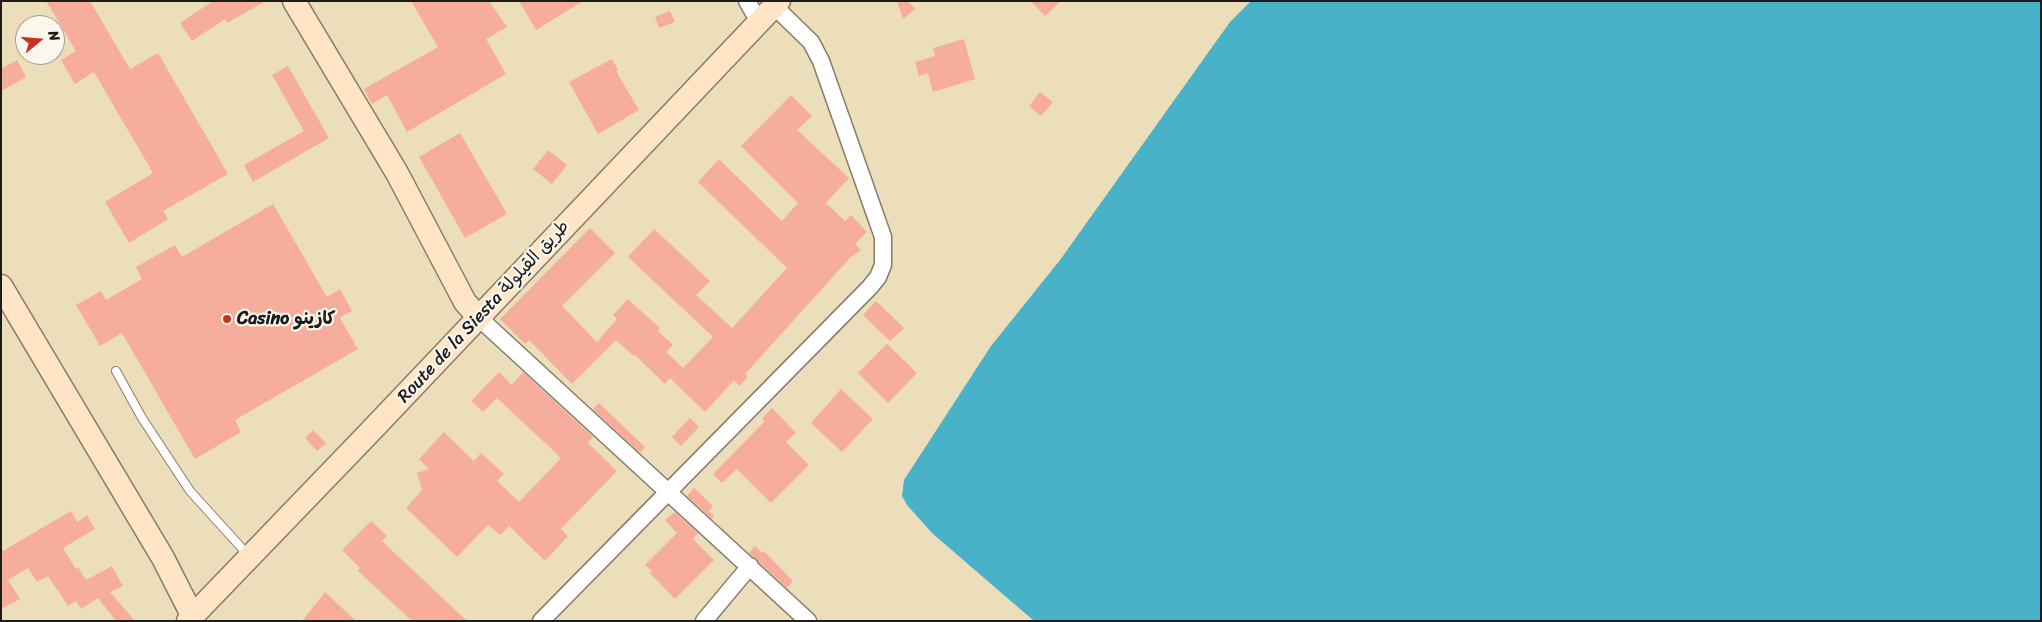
<!DOCTYPE html>
<meta charset="utf-8">
<style>
body{margin:0}
#map{position:relative;width:2042px;height:622px;overflow:hidden;background:#ecdeba;font-family:Sriracha,sans-serif}
canvas{display:block}
.frame{position:absolute;inset:0;border:2px solid #1c1c1c;pointer-events:none}
.north{position:absolute;left:15px;top:15px;width:50px;height:50px;box-sizing:border-box;background:#fbf7ec;border:1px solid #a29f99;border-radius:50%;rotate:73deg;font-size:14px;font-weight:700;line-height:20px;text-align:center;color:#1c1c1c}
.north::after{content:'';display:block;margin:auto;width:18px;height:22px;background:#c8321e;clip-path:polygon(50% 0,100% 100%,50% 72%,0 100%)}
</style>
<div id="map">
<canvas width="2042" height="622"></canvas>
<div class="frame"></div>
<div class="north">N</div>
</div>
<script>
const c = document.querySelector('canvas').getContext('2d');
c.lineJoin = 'round';
function paint(path, color) { c.fillStyle = color; c.fill(path, 'evenodd'); }
const shape = rows => new Path2D(rows.map(r => 'M' + r).join(''));
function strokePath(path, color, width, dash) { c.strokeStyle = color; c.lineWidth = width; c.lineCap = dash ? 'butt' : 'round'; c.setLineDash(dash || []); c.stroke(path); }
function write(font, color, halo, rows, align = 'center') {
  c.font = font + ' Sriracha,"Playpen Sans Arabic",sans-serif'; c.lineWidth = 4.5; c.setLineDash([]); c.textBaseline = 'middle'; c.strokeStyle = halo; c.fillStyle = color; for (const [text, x, y, turn = 0] of rows) {
    c.save(); c.translate(x, y); c.rotate((+turn || 0) * Math.PI / 180); c.textAlign = isNaN(turn) ? turn : align; if (halo) c.strokeText(text, 0, 0); c.fillText(text, 0, 0); c.restore();
  }
}
const water = shape([
 [1251,1,2041,1,2041,621,1034,621,932,533,907,505,902,496,904,480,991,346,1060,260,1230,22]
]);
const building = shape([
 [46,1,90,1,130,69,158,53,228,174,163,211,168,219,129,243,105,202,153,173,94,72,75,84,61,60,76,51],
 [213,1,266,1,227,23,225,19,192,41,180,23],
 [411,1,489,1,507,27,486,39,506,74,407,132,387,95,372,104,364,89,438,47],
 [519,1,583,1,536,30],
 [897,1,908,1,915,9,903,19],
 [1031,1,1061,1,1045,16],
 [670,11,675,22,659,28,655,17],
 [964,39,975,79,933,92,928,73,919,76,915,62,935,56,933,48],
 [612,59,618,70,616,71,639,110,598,134,569,82],
 [17,60,26,77,1,91,1,69],
 [288,66,329,138,253,182,244,165,304,131,272,75],
 [1040,92,1053,102,1041,116,1029,106],
 [791,95,812,116,797,130,849,178,826,203,845,221,851,215,867,232,855,244,861,250,850,258,745,374,748,377,739,386,734,380,705,412,670,378,665,384,635,355,634,356,616,340,572,384,529,340,525,344,500,319,590,228,615,253,562,306,597,342,617,319,613,315,628,299,660,328,658,331,673,345,666,352,683,368,713,337,628,257,654,229,710,281,696,295,732,328,787,268,698,182,719,159,782,221,798,203,741,146],
 [460,133,507,214,465,238,419,157],
 [548,150,567,165,552,184,533,169],
 [273,204,327,297,340,289,352,311,340,318,358,349,235,420,241,432,195,459,122,333,100,346,76,305,101,291,106,300,142,279,136,267,175,245,182,257],
 [876,301,904,328,890,341,863,315],
 [887,344,917,373,888,403,858,373],
 [499,372,512,385,523,372,593,437,588,443,617,471,561,529,568,536,545,561,509,526,500,535,488,525,457,557,406,508,422,490,417,473,429,469,419,459,444,432,474,461,481,453,504,474,497,481,519,502,561,458,497,398,483,412,471,401],
 [841,389,873,419,842,452,811,423],
 [599,403,645,447,640,453,593,409],
 [772,408,796,433,786,442,809,465,771,503,737,469,722,483,713,474,765,421,762,418],
 [690,418,699,427,681,446,672,437],
 [313,430,326,443,317,451,305,438],
 [694,488,713,506,709,511,714,516,712,519,687,496],
 [71,511,77,522,87,515,95,529,63,548,76,569,78,567,86,580,112,566,123,586,110,592,135,621,116,621,98,598,81,609,76,601,68,606,48,576,37,582,28,568,8,580,20,599,1,609,1,552],
 [675,512,698,533,693,539,714,560,675,599,650,573,652,571,645,565,677,533,665,520],
 [371,521,387,536,382,541,467,621,412,621,358,571,360,568,342,550],
 [755,546,762,553,764,551,793,581,787,588,749,553],
 [325,592,356,621,302,621]
]);
const lane = shape([
 [116,371,142,418,190,491,248,555]
]);
const street = shape([
 [747,1,759,22],
 [478,317,808,621],
 [541,621,870,287,878,277,883,265,883,237,821,61,811,42,774,6],
 [704,621,750,566]
]);
const secondary = shape([
 [294,1,397,173,465,302,478,317],
 [1,286,163,558,192,615],
 [188,621,368,434,779,1]
]);
const markers = [
 [227,319,5,"#c8321e"]
];
const streetNames = [
 ["Route de la Siesta طريق القيلولة",484,312,-47]
];
const poiNames = [
 ["Casino كازينو",237,319]
];
paint(water, '#49b1c8');
paint(building, '#f6ad9c');
strokePath(lane, '#847d6b', 10);
strokePath(street, '#847d6b', 19);
strokePath(secondary, '#847d6b', 25);
strokePath(lane, '#fff', 8);
strokePath(street, '#fff', 16);
strokePath(secondary, '#ffe4c6', 22);
for (const [x, y, r, color] of markers) { const dot = new Path2D(); dot.arc(x, y, r, 0, 2 * Math.PI); c.fillStyle = color; c.fill(dot); strokePath(dot, '#fbf7ec', 2); }
write('18px', '#1c1c1c', '#fbf7ec', streetNames);
write('bold 18px', '#1c1c1c', '#fbf7ec', poiNames, 'left');
</script>
